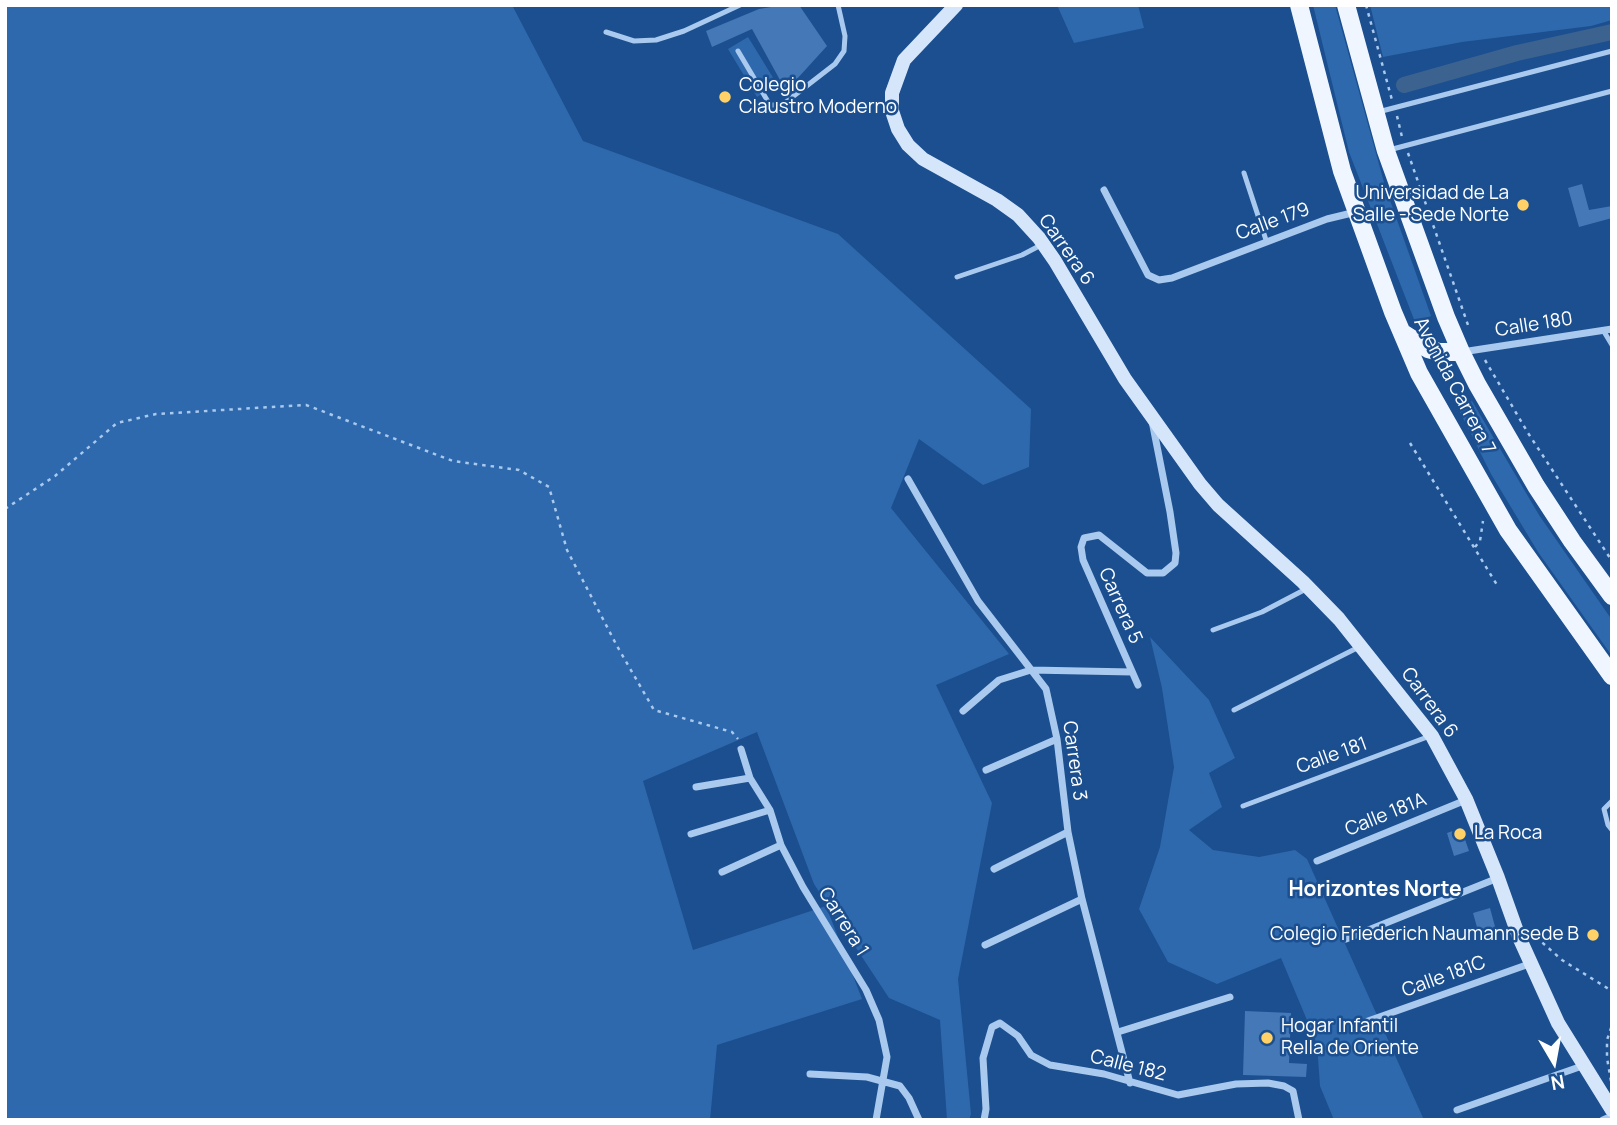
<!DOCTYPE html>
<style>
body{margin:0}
#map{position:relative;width:1617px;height:1125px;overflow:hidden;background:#1b4f8f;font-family:Manrope,sans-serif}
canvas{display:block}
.frame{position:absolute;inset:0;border:7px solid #fff;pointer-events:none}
.north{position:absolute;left:1519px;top:1027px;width:70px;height:70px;-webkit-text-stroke:5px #1b4f8f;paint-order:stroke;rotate:170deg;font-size:19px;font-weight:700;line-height:28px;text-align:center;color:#fff}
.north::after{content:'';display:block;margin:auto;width:24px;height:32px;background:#fff;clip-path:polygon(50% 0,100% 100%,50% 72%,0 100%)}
</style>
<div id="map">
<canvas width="1617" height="1125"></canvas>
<div class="frame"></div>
<div class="north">N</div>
</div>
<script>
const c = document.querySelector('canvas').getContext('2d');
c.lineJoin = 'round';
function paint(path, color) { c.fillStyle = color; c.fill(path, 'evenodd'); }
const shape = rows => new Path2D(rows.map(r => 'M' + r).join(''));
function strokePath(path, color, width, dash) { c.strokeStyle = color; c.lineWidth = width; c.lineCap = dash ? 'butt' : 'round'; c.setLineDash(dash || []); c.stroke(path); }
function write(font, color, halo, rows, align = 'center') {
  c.font = font + ' Manrope,sans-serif'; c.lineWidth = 5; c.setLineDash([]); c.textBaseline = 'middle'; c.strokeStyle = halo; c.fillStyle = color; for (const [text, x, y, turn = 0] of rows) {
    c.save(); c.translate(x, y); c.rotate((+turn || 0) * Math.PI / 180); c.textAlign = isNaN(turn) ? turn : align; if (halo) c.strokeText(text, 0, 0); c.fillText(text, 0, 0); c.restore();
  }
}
const green = shape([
 [5,5,512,5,583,141,838,234,1031,409,1029,467,983,485,919,439,891,508,1009,654,936,685,992,803,958,979,971,1114,969,1120,947,1120,940,1020,889,998,814,884,757,732,643,781,693,950,826,906,862,999,717,1045,710,1120,5,1120],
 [1057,5,1138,5,1144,28,1074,43],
 [1313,5,1335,5,1385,186,1431,316,1415,322,1349,152],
 [1370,5,1612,5,1612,20,1591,26,1462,42,1383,57],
 [748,37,777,84,757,97,728,49],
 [1472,401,1539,515,1612,620,1612,656,1538,552,1491,474,1458,408],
 [1150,637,1209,700,1235,758,1209,773,1222,807,1189,830,1213,850,1259,857,1295,850,1307,859,1424,1120,1334,1120,1320,1086,1317,1044,1281,958,1217,984,1168,962,1139,909,1160,847,1174,767,1162,688]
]);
const canal = shape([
 [1404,85,1517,53,1612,32]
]);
const building = shape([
 [783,5,799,5,827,46,786,91,752,29,712,47,706,31,759,9],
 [1582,184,1589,210,1612,206,1612,218,1579,227,1568,188],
 [1461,828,1469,851,1454,856,1447,833],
 [1490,908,1497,934,1480,938,1473,913],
 [1245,1011,1291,1013,1289,1063,1307,1064,1306,1077,1243,1075]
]);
const path = shape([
 [1366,5,1392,100],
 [1397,116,1402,137],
 [1408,153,1468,325],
 [1485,360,1528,433,1612,561],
 [1410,443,1497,585],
 [5,509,55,476,117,423,156,414,306,405,453,461,519,470,549,487,567,550,617,646,654,710,732,732,738,739],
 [1475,547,1480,541,1483,521],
 [1536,937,1562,960,1612,991],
 [1611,1081,1607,1058,1607,1040,1612,1025]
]);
const lane = shape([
 [606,32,634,41,656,40,684,31,740,5],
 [738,51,770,105,782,105,835,64,844,51,845,36,838,5],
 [1378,112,1612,51],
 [1389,150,1612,91],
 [1244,173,1266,240],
 [957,277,1022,255,1043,244],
 [1603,330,1612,345],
 [1213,630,1262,612,1306,589],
 [1234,710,1359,647],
 [1612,801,1604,809,1608,825,1612,830],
 [1243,806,1430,736]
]);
const street = shape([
 [1104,190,1148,275,1159,280,1172,278,1327,219,1356,212],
 [1462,352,1612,329],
 [908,479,978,601,1046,689,1057,739,1068,832,1082,899,1130,1083],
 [1138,685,1083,560,1081,547,1084,538,1099,535,1147,573,1163,573,1175,563,1176,553,1170,512,1152,421],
 [963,711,999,680,1031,670,1132,672],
 [741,749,750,778,770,810,781,845,803,887,866,990,879,1020,887,1057,876,1120],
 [986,770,1057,739],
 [696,787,750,778],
 [691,834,770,810],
 [1317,861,1466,800],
 [994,869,1068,832],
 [722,872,781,845],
 [1346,939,1498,878],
 [985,945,1082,899],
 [1368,1021,1532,963],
 [1118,1032,1230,997],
 [810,1074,867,1077,900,1086,909,1098,919,1120],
 [1457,1110,1585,1065],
 [984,1120,986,1109,983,1058,992,1027,1000,1023,1018,1036,1031,1055,1050,1065,1104,1074,1178,1095,1236,1084,1268,1083,1284,1086,1293,1091,1299,1120],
 [1603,1120,1612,1116]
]);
const secondary = shape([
 [956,5,904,60,892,93,892,111,898,129,908,145,923,159,997,200,1018,215,1039,238,1055,261,1125,379,1200,484,1218,505,1303,582,1339,619,1432,736,1466,799,1498,878,1519,937,1558,1023,1612,1110]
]);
const primary = shape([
 [1299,5,1342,171,1393,312,1419,373,1508,530,1612,676],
 [1346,5,1386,151,1446,317,1461,352,1477,384,1536,486,1572,541,1612,596],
 [1403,333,1428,349,1439,352,1461,352]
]);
const markers = [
 [725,97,7,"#ffd166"],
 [1523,205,7,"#ffd166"],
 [1460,834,7,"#ffd166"],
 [1593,935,7,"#ffd166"],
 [1267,1038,7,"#ffd166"]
];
const poiNames = [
 ["Colegio",739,86],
 ["Claustro Moderno",739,108],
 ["Universidad de La",1509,194,"right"],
 ["Salle - Sede Norte",1509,216,"right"],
 ["La Roca",1474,834],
 ["Colegio Friederich Naumann sede B",1579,935,"right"],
 ["Hogar Infantil",1281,1027],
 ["Rella de Oriente",1281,1049]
];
const streetNames = [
 ["Calle 179",1273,222,-20],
 ["Carrera 6",1066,250,55],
 ["Calle 180",1534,325,-9],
 ["Avenida Carrera 7",1454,386,62],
 ["Carrera 5",1120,606,66],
 ["Carrera 6",1429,703,54],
 ["Calle 181",1332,756,-20],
 ["Carrera 3",1074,761,82],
 ["Calle 181A",1386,815,-22],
 ["Carrera 1",843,922,58],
 ["Calle 181C",1444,977,-20],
 ["Calle 182",1128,1066,14]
];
const neighbourhoodNames = [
 ["Horizontes Norte",1375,890]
];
paint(green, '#2e69ad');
strokePath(canal, '#3c6290', 16);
paint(building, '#4478b7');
strokePath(path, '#a9c9ee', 2.5, [3.5, 5]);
strokePath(lane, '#a9c9ee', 5);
strokePath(street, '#a9c9ee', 7);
strokePath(secondary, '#d6e6fa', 14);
strokePath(primary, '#f0f6ff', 18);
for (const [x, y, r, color] of markers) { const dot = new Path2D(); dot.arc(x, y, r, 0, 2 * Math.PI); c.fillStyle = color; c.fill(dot); strokePath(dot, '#1b4f8f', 2.5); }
write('19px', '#fff', '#1b4f8f', poiNames, 'left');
write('19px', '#fff', '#1b4f8f', streetNames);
write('bold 21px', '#fff', '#1b4f8f', neighbourhoodNames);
</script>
